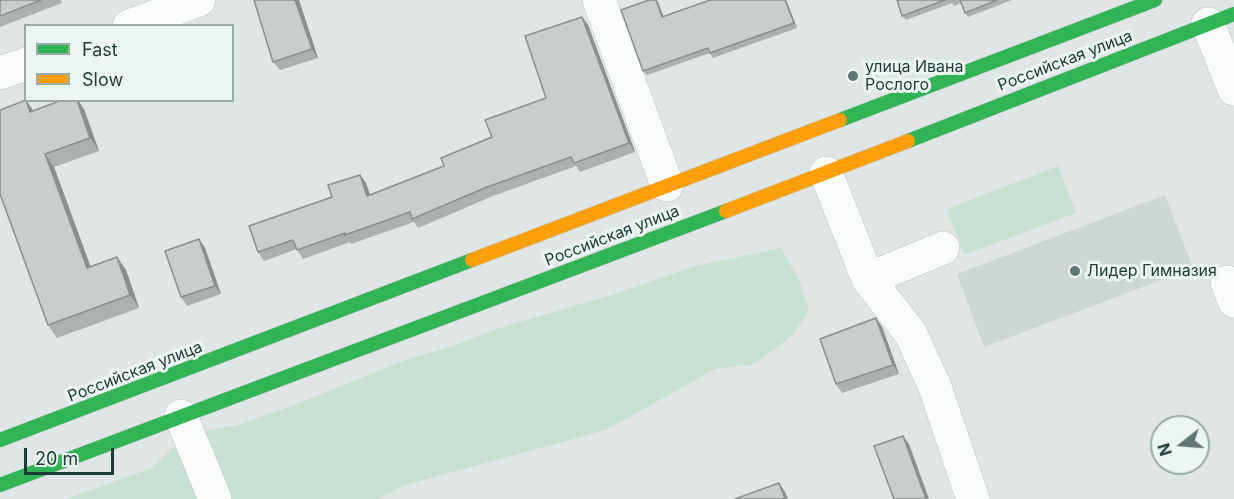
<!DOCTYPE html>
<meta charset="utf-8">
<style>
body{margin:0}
#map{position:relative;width:1234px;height:499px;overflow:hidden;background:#e0e6e5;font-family:Inter,sans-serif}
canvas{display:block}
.legend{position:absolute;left:24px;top:24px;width:210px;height:78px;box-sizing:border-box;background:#ecf7f3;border:2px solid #99aba8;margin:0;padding:8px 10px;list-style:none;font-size:18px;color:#1d3a37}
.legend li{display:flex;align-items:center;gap:12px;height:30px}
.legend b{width:30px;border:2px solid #99aba8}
.north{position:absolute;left:1150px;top:415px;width:60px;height:60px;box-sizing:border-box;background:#ecf7f3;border:2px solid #99aba8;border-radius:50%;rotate:253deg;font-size:16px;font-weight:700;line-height:24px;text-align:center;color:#1d3a37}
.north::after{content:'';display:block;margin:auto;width:21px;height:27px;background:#617674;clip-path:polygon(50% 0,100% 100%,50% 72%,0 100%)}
.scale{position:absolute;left:24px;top:448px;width:90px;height:27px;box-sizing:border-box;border:3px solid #1d3a37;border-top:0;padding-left:8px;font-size:18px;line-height:21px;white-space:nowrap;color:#1d3a37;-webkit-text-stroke:4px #ecf7f3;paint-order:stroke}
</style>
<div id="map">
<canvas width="1234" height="499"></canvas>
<ul class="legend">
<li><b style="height:8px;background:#30b455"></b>Fast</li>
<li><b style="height:8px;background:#ff9f0a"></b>Slow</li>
</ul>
<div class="north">N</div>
<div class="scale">20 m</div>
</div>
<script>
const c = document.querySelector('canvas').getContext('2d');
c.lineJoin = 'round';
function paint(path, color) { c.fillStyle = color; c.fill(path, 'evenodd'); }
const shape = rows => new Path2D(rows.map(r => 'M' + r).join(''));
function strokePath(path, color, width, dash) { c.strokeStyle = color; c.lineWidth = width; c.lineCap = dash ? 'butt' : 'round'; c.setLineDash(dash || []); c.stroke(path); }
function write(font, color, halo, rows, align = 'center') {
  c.font = font + ' Inter,sans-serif'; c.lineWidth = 6; c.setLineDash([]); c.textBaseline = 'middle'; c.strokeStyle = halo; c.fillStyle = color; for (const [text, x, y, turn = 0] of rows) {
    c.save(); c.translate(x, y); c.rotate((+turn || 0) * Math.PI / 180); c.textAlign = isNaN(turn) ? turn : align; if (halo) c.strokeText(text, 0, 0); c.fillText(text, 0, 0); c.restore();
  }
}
const built = shape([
 [1165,195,1193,268,984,347,957,274]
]);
const green = shape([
 [1058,166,1076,213,964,255,947,209],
 [781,248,799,280,809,310,793,335,754,364,715,369,606,430,405,485,377,499,66,499,152,468,187,434,235,426,297,404,405,360,450,347,505,326,612,295,695,266]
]);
const street = shape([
 [599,0,667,185],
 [1208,24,1234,89],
 [129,26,199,0],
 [0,73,26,64],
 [826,173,868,279,911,334,935,387,973,499],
 [868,279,943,248],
 [1227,282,1234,301],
 [181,416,215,499]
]);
const fast = shape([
 [840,120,1155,0],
 [908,141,1234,14],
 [0,440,472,260],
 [0,485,726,211]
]);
const slow = shape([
 [726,211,908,141],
 [472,260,840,120]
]);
const wall = shape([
 [0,0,61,0,62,3,0,27],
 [254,0,299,0,318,58,280,70,273,62],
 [649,0,657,0,664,17,786,0,797,28,713,58,710,53,647,75,643,71],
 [897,0,1012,0,968,17,965,13,961,3,954,6,952,3,906,20,902,16],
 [582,17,588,25,635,152,580,172,576,166,493,196,418,228,414,222,351,244,350,242,303,259,297,249,264,261,258,252,360,175,366,183,370,195,444,166,492,137,546,98],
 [84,109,99,151,54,167,90,266,117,257,126,270,139,308,57,338,48,325,33,111],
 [199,239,205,248,221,294,187,306,181,297],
 [876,318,882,327,899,374,842,393,836,384]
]);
const shadedWall = shape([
 [295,0,299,0,318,58,312,49],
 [656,0,658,2,665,22,662,17],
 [785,0,786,0,797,28,794,23],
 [582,17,588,25,635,152,629,143],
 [26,100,35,113,30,112],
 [77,100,78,100,84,109,99,151,90,138],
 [45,154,54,167,96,281,87,268],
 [360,175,366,183,373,204,367,196],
 [199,239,205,248,221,294,215,286],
 [117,257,126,270,139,308,130,295],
 [876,318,882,327,899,374,893,365],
 [903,436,909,444,929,499,926,499],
 [779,483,785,492,788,499,785,499]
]);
const building = shape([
 [0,0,41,0,0,16,0,0],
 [254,0,295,0,312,49,273,62,254,0],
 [649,0,656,0,662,17,710,0,785,0,794,23,710,53,708,48,643,71,621,10,649,0],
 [897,0,945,0,902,16,897,0],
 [960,0,997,0,965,13,960,0],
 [582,17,629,143,574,163,571,157,487,187,412,219,410,212,345,235,345,233,297,250,293,240,258,252,249,226,332,197,328,185,360,175,367,196,444,166,441,158,492,137,485,120,546,98,525,36,582,17],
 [26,100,30,112,62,100,77,100,90,138,45,154,87,268,117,257,130,295,48,325,0,194,0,110,26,100],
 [199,239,215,286,181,297,165,251,199,239],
 [876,318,893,365,836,384,820,339,876,318],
 [903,436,926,499,894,499,874,446,903,436],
 [779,483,785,499,735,499,779,483]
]);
const markers = [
 [853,76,6,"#617674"],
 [1075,271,6,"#617674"]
];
const streetNames = [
 ["Российская улица",1065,61,-21],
 ["Российская улица",612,236,-21],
 ["Российская улица",135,372,-21]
];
const poiNames = [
 ["улица Ивана",865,67],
 ["Рослого",865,85],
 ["Лидер Гимназия",1087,271]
];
paint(built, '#cdd8d5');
paint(green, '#c7e2d3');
strokePath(street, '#bdc3c2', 34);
strokePath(fast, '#bbc4c2', 15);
strokePath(slow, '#bbc4c2', 15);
strokePath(street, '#fafbfb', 33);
strokePath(fast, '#30b455', 14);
strokePath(slow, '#ff9f0a', 14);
paint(wall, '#abb1af');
paint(shadedWall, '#8b908e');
paint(building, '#c7cecb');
strokePath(building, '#8b908e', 1.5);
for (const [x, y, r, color] of markers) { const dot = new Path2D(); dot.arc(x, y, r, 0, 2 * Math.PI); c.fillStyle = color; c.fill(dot); strokePath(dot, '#ecf7f3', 2); }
write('16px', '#1d3a37', '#ecf7f3', streetNames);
write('16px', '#1d3a37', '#ecf7f3', poiNames, 'left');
</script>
